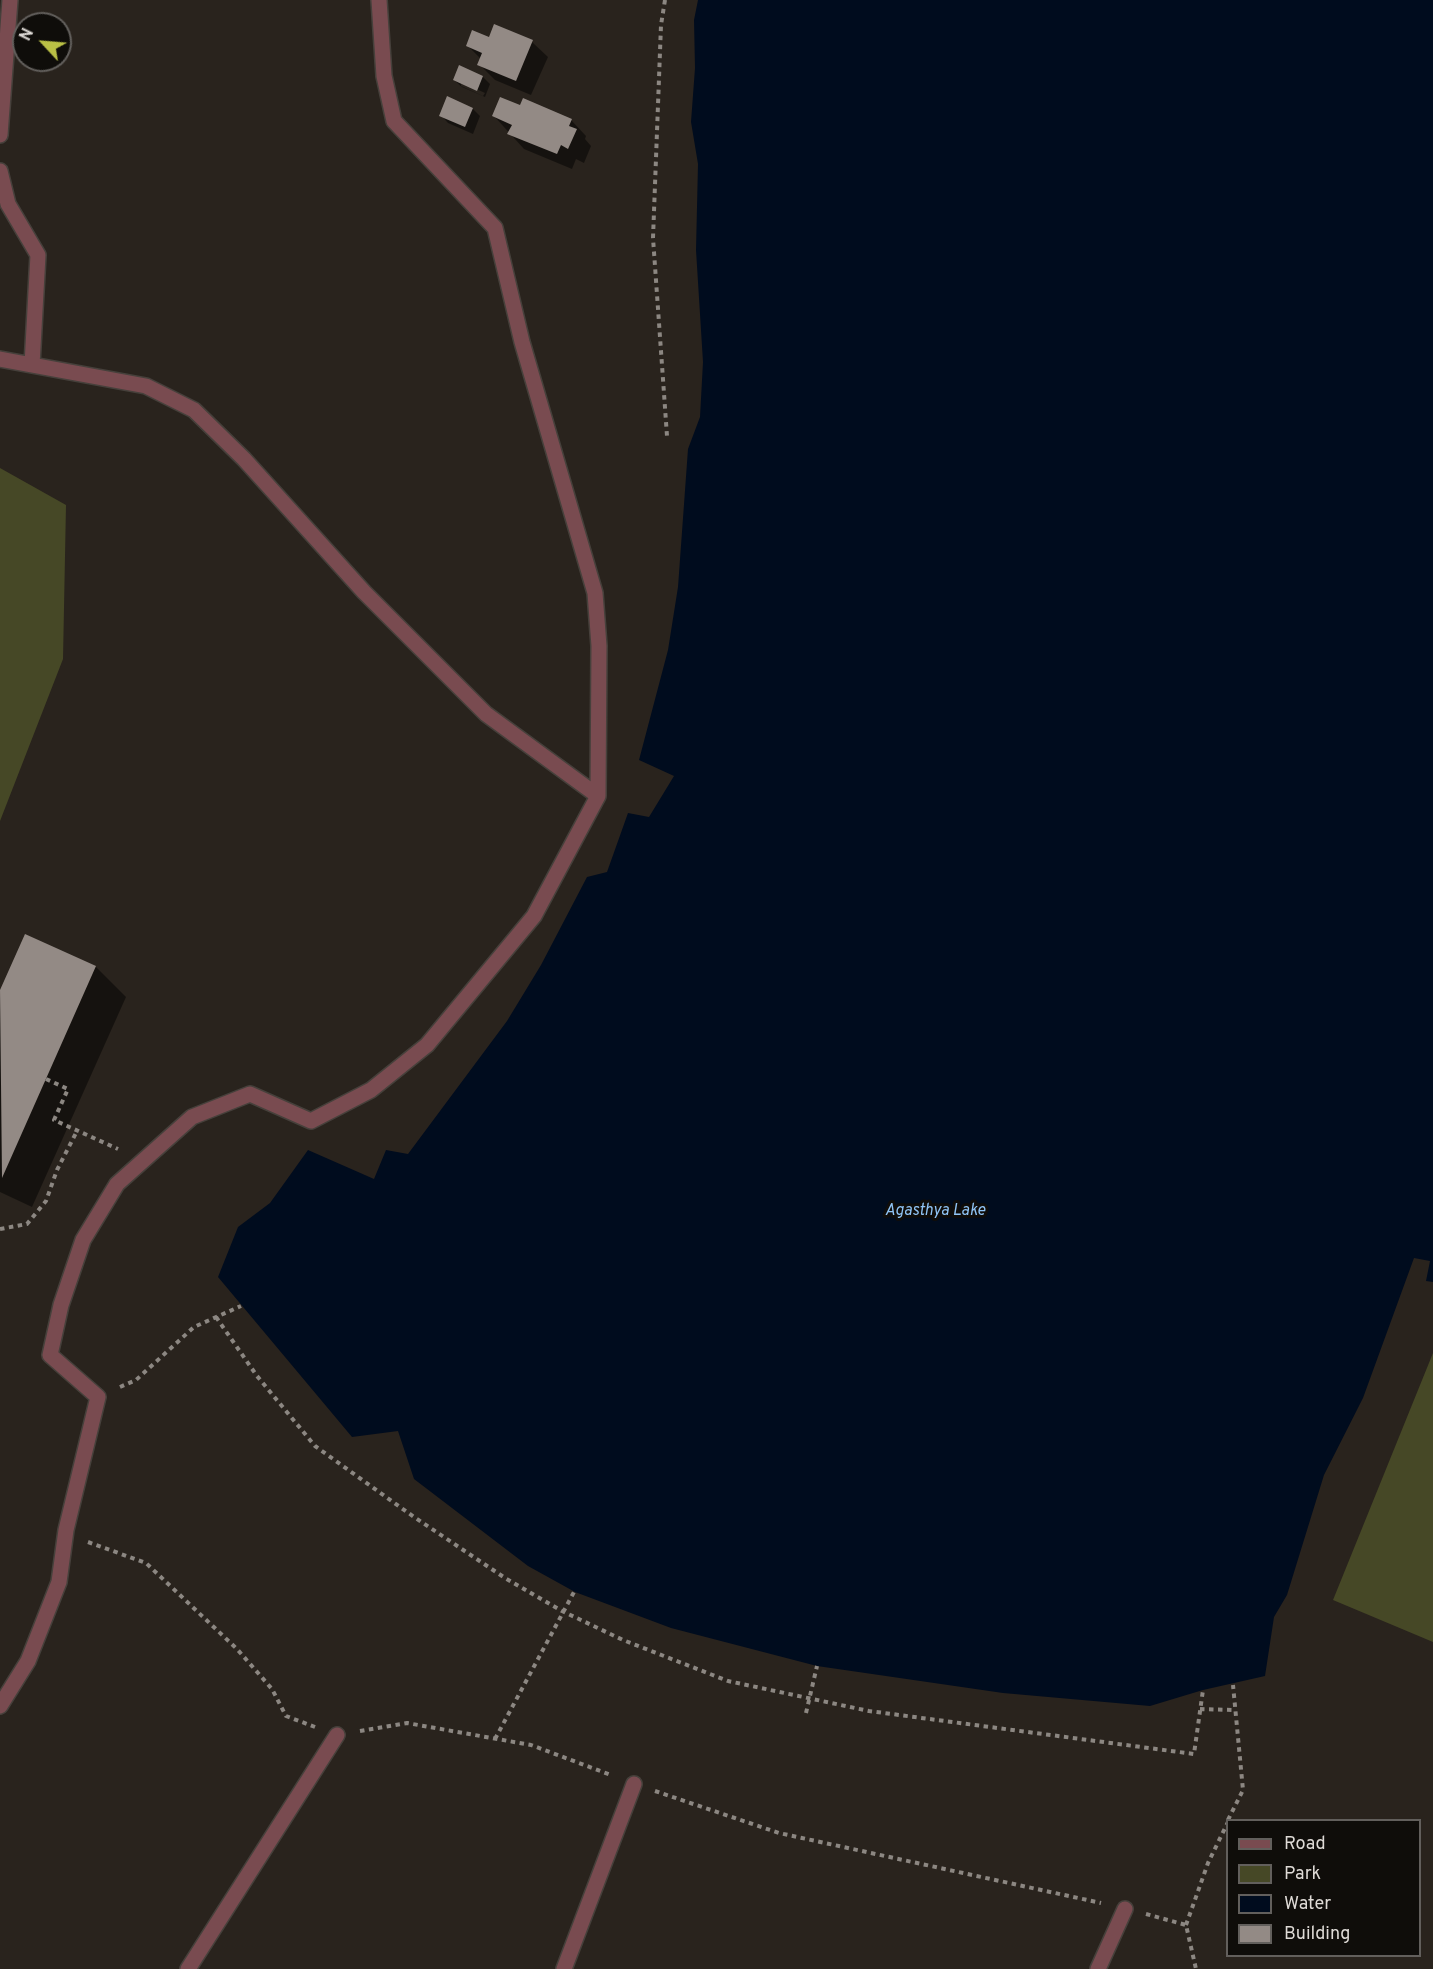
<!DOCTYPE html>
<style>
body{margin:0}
#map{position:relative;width:1433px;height:1969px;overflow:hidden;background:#29231d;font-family:Overpass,sans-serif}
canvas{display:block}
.legend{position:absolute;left:1226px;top:1819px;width:195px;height:138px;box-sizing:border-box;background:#0f0d0a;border:2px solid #625f5c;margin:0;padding:8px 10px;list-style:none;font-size:18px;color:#dedad6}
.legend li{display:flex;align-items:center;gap:12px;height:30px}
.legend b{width:30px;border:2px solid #625f5c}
.north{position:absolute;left:12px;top:12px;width:60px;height:60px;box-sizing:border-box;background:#0f0d0a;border:2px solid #625f5c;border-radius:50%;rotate:296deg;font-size:16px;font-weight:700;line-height:24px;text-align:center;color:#dedad6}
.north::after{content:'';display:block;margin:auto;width:21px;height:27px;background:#bac045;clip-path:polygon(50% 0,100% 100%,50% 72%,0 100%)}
</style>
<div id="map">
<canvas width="1433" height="1969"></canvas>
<ul class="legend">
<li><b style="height:8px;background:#794b50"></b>Road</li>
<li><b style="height:16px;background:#464826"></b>Park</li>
<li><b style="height:16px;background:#000c1e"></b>Water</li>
<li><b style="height:16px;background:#938a85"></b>Building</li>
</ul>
<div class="north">N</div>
</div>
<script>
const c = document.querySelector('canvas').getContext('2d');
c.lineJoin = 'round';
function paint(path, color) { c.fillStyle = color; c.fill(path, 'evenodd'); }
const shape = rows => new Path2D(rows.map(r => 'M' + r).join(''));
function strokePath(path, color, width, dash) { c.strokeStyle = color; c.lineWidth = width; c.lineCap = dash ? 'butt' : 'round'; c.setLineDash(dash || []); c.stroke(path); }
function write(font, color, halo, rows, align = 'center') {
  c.font = font + ' Overpass,sans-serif'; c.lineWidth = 6; c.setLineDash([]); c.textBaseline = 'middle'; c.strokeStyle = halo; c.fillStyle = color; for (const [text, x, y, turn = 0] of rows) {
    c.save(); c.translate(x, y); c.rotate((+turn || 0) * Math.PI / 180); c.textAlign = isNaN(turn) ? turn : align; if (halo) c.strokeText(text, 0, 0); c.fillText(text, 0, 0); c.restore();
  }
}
const green = shape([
 [0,468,66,505,63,659,0,821],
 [1433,1353,1433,1642,1333,1600]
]);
const water = shape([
 [698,0,1433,0,1433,1282,1426,1281,1430,1261,1414,1258,1363,1398,1324,1475,1287,1595,1274,1617,1265,1676,1203,1690,1150,1706,1003,1693,817,1666,671,1628,575,1592,528,1566,414,1479,398,1431,352,1437,218,1277,238,1227,270,1203,308,1150,374,1179,386,1150,408,1154,507,1021,541,965,587,877,607,872,628,813,649,817,674,776,639,760,668,650,678,587,688,449,700,417,703,362,696,250,698,164,691,122,695,68,694,20]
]);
const shadow = shape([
 [490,39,532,42,548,57,531,95,495,80,479,64,481,59,467,45],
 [459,67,483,77,490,84,485,97,462,87,454,80],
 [461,82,485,93,483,96,461,86],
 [521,107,571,120,586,136,585,139,591,146,584,163,576,159,572,169,524,149,494,116],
 [473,109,480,116,473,134,448,123,441,115],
 [26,936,96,967,126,997,32,1207,0,1192,0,994]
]);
const building = shape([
 [494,24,533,40,516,81,477,65,482,53,466,46,472,30,489,37],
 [459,65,483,76,477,91,453,80],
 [447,96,473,108,465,127,439,116],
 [500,97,520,105,523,98,572,119,569,126,577,129,568,149,561,145,557,154,507,134,512,125,492,116],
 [25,934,96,966,2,1178,0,990]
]);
const path = shape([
 [665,0,661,25,653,238,667,436],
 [46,1079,68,1089,54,1120,118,1149],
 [0,1229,27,1224,46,1201,57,1170,77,1131],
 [216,1317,257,1376,315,1446,414,1517,505,1578,562,1611,623,1640,728,1681,869,1711,1194,1754,1203,1690],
 [120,1387,136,1380,194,1327,241,1306],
 [88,1542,146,1563,237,1649,272,1689,286,1716,315,1727],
 [1200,1709,1235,1710],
 [806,1713,817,1666],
 [360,1731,407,1723,531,1745,611,1775],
 [495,1739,574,1592],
 [655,1791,779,1833,1101,1903],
 [1228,1820,1243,1790,1233,1685],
 [1146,1914,1186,1925,1196,1969],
 [1186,1925,1208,1863,1228,1822]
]);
const minor = shape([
 [0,135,10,0],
 [0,171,8,204,38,255,32,365],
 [0,359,146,386,194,410,244,459,364,592,486,714,598,796],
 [0,1706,28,1661,59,1582,66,1530,98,1397,50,1355,61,1305,83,1240,117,1184,192,1117,250,1094,311,1121,371,1090,427,1045,534,916,598,796,599,646,595,593,522,342,495,228,394,121,384,76,379,0],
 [188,1969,337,1735],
 [564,1969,634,1784],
 [1098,1969,1125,1909]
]);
const waterNames = [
 ["Agasthya Lake",935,1212]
];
paint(green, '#464826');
paint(water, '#000c1e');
paint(shadow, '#0007');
paint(building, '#938a85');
strokePath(minor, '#46403b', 18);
strokePath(path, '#8c8782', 4, [4.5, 4.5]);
strokePath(minor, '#794b50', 15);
write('italic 16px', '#90c4f5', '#0f0d0a', waterNames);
</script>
